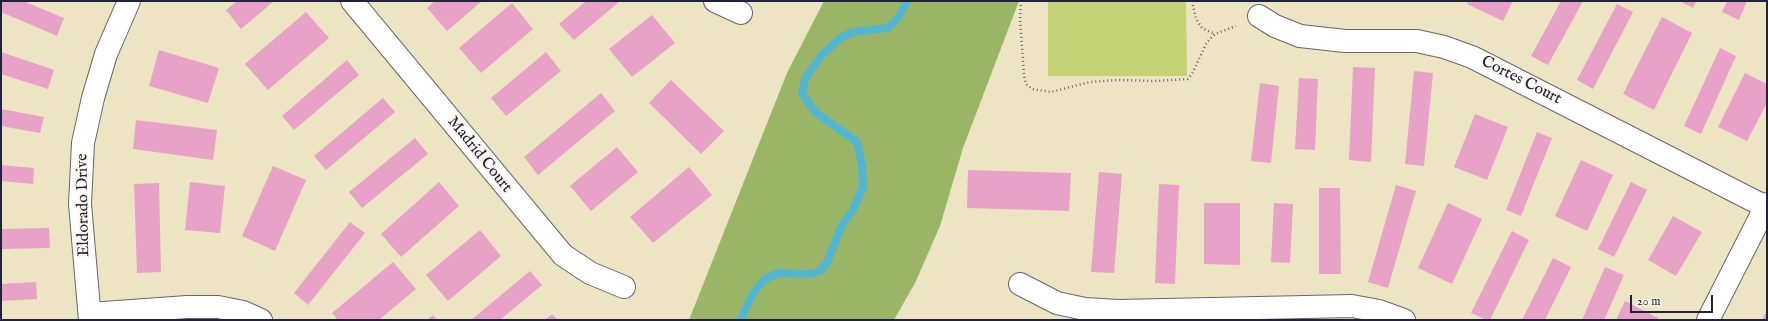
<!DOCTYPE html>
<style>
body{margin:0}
#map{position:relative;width:1768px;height:321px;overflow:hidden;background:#ece4c3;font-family:"IM FELL English",serif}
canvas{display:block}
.frame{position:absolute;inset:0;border:2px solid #22223b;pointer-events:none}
.scale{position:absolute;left:1630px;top:295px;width:83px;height:18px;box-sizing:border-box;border:2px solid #22223b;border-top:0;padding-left:5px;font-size:12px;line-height:14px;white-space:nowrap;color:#22223b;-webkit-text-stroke:3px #fbf7ec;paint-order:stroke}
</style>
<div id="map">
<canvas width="1768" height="321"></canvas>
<div class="frame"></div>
<div class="scale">20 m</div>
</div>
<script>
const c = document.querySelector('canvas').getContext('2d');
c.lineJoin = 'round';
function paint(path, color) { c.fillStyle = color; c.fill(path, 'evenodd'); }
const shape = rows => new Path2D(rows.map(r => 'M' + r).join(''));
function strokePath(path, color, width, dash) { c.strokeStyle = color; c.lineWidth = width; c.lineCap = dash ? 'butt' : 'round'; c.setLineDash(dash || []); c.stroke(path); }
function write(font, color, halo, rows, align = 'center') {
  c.font = font + ' "IM FELL English",serif'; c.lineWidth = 4; c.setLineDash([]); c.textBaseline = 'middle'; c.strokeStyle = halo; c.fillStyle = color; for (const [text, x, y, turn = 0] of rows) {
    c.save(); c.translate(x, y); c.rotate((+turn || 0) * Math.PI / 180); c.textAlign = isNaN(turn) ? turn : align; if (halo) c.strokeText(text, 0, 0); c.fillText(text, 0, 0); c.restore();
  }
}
const green = shape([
 [1048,1,1186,1,1187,76,1048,76]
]);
const forest = shape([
 [824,1,1019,1,963,148,940,226,916,281,894,320,689,320,787,73]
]);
const stream = shape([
 [740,320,754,292,765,279,778,273,809,274,820,271,827,263,842,225,853,210,863,187,862,165,857,142,815,112,802,93,805,79,821,56,840,38,853,32,888,28,898,18,907,1]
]);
const building = shape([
 [1,1,23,1,64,18,57,36,1,12],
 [237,1,274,1,241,29,226,10],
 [435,1,482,1,447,31,427,8],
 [586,1,620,1,574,40,559,24],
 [1469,1,1513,1,1503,21,1467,4],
 [1561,1,1583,1,1548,65,1531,56],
 [1680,1,1696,1,1693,8],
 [1727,1,1747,1,1739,20,1722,12],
 [512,3,533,29,481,73,459,48],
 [1617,4,1633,12,1593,89,1577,80],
 [306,12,329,38,268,90,245,64],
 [652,15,675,43,632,77,609,49],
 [1662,17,1692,33,1654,110,1623,94],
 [1720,48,1736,56,1701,134,1684,126],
 [159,50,219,68,208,103,149,86],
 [1,52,54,70,48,89,1,74],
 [546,52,561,71,506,116,491,98],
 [347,60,359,75,294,130,282,116],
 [1353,67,1375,68,1371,162,1349,160],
 [1414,71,1433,73,1424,166,1405,164],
 [1745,73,1767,84,1767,103,1747,141,1718,127],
 [1299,78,1318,79,1315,150,1295,149],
 [671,80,724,131,701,154,649,103],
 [1260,83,1279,86,1271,163,1251,161],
 [601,93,615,111,538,175,524,157],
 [383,98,395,112,326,170,314,156],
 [1,109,44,117,40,133,1,126],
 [1475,114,1508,127,1487,180,1454,167],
 [136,120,217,130,213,160,133,149],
 [1537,132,1552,138,1521,216,1506,210],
 [415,138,428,154,362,208,349,192],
 [617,147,638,172,591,211,570,186],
 [1581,160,1613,175,1587,231,1555,216],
 [1,165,34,168,33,184,1,181],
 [273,166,306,180,275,251,242,236],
 [689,167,712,195,653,243,630,217],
 [968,170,1071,173,1069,211,967,208],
 [1099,172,1122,174,1114,273,1091,272],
 [190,182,225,186,220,233,185,230],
 [439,182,459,206,401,257,381,234],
 [1631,182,1647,190,1614,257,1598,249],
 [159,183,161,272,137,273,134,184],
 [1159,184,1179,185,1175,284,1155,283],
 [1396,185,1416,191,1388,288,1368,282],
 [1319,188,1340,188,1341,274,1319,274],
 [1204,203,1240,203,1240,265,1204,264],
 [1274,203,1293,204,1290,263,1271,262],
 [1448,203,1482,219,1452,284,1418,268],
 [1673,216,1702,232,1676,276,1648,260],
 [350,222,365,233,308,305,294,293],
 [49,228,50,248,1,249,1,229],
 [480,230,501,256,448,301,426,275],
 [1512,231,1529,240,1490,320,1487,320,1471,313],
 [1553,258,1571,267,1545,320,1522,320],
 [393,262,416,289,379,320,338,320,332,313],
 [1605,267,1624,275,1604,320,1582,320],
 [530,271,542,285,500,320,471,320],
 [36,282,37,299,1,301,1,284],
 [1625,301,1658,318,1657,320,1616,320],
 [1767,310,1767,320,1762,320],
 [552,314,558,320,545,320],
 [433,315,437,320,427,320]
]);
const path = shape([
 [1021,1,1020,19,1024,75,1026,84,1032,89,1051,92,1090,82,1117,80,1155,81,1188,79,1192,74,1207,42,1215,34,1236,26],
 [1192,1,1196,19,1202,28,1215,34]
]);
const street = shape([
 [352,1,563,255,590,273,624,287],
 [715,1,741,13],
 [1259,16,1275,26,1300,36,1345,41,1417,41,1444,47,1472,57,1766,207],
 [1020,284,1057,303,1085,309,1118,311,1352,306,1379,311,1404,320],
 [90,314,187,307,218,307,243,312,261,320],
 [90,320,80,204,83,143,93,98,106,54,129,1],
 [1708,320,1767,204]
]);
const streetNames = [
 ["Cortes Court",1521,81,27],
 ["Madrid Court",479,155,51],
 ["Eldorado Drive",84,205,-91]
];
paint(green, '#c4d376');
paint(forest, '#9bb567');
strokePath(stream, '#52b6d0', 8);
paint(building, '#e9a2c7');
strokePath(street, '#69666b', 24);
strokePath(path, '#69666b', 2.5, [1, 3]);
strokePath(street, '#fff', 22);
write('16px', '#22223b', '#fbf7ec', streetNames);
</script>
